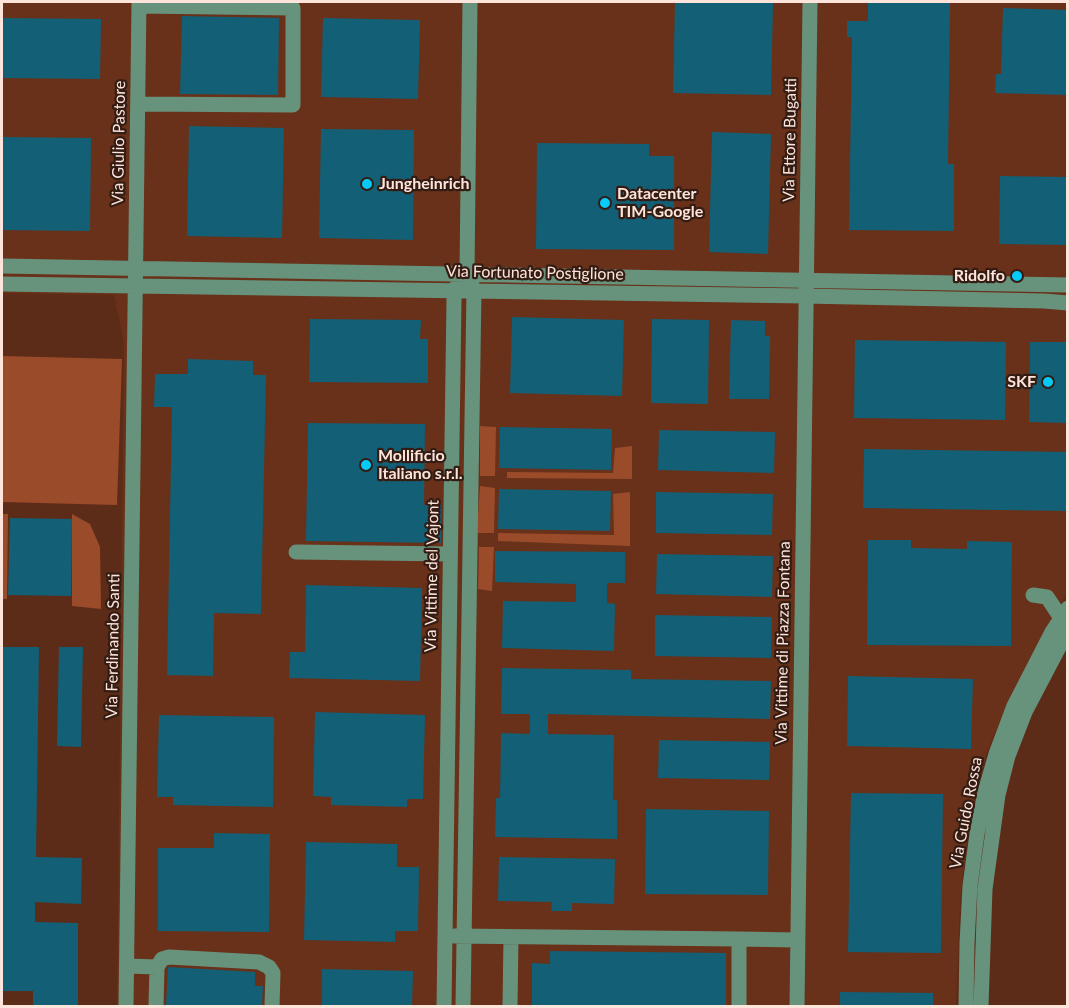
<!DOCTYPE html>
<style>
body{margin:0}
#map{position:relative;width:1069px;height:1008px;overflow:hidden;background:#5d2c18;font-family:Lato,sans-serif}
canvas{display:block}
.frame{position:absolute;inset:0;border:3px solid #fee4da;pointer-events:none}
</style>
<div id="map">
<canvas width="1069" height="1008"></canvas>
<div class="frame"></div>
</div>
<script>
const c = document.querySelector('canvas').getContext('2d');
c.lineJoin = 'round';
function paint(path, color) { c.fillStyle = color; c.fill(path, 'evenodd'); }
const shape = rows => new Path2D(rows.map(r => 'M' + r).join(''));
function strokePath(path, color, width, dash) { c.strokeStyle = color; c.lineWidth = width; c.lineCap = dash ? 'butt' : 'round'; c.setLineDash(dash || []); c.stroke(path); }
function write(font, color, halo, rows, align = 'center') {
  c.font = font + ' Lato,sans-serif'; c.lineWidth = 4.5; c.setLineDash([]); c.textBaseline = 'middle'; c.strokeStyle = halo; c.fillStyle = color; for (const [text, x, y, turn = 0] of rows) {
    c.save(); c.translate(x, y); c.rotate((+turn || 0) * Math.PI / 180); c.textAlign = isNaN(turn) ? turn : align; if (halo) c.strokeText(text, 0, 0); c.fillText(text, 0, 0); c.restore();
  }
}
const built = shape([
 [2,2,1067,2,1067,593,1015,687,986,754,969,816,960,904,956,1006,117,1006,124,343,114,295,2,293]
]);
const green = shape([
 [2,356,122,359,117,505,2,502],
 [480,426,496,427,495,476,480,476],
 [632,446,632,479,507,478,507,472,613,473,615,448],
 [480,486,495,488,494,533,477,533],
 [630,492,630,546,498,541,498,533,614,535,613,494],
 [2,514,8,514,7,599,2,599],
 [72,514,90,524,100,547,101,609,72,606],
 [479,547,494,547,492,591,478,589]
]);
const building = shape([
 [675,2,773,3,771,95,673,93],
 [868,2,950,2,948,164,954,164,954,231,849,230,852,37,847,37,847,21,868,21],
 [1003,8,1068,10,1068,95,995,93,996,74,1001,74],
 [182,16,279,18,278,95,180,94],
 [2,18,101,19,100,79,2,78],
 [323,18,420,20,418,99,321,97],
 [189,126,284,128,282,238,187,236],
 [321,129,414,130,413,240,319,238],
 [712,132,771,134,768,254,709,252],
 [2,137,91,138,90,231,2,230],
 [537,143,649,144,649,156,674,156,674,250,536,249],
 [1000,176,1068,177,1068,245,999,244],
 [512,317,624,320,622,396,510,393],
 [310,319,421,320,420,339,428,339,428,383,309,382],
 [652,319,709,320,708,404,651,403],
 [731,320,765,321,765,336,770,336,769,399,729,399],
 [855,340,1006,342,1005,420,854,418],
 [1030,342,1068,342,1068,423,1029,422],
 [188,359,253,361,253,375,266,375,261,614,214,613,213,676,167,675,172,407,154,407,155,374,188,374],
 [308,423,425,424,424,505,441,505,441,543,306,541],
 [500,427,612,429,611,470,499,468],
 [659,430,775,432,774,473,658,470],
 [864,449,1068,452,1068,511,863,508],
 [499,489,611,491,610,531,498,529],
 [656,492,773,494,772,535,656,533],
 [10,518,72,519,71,596,8,595],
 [868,540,911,540,911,548,967,549,967,541,1012,542,1011,646,867,645],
 [495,551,625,552,625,583,607,583,607,603,615,604,614,651,502,648,503,601,576,602,576,584,495,582],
 [657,554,773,556,772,597,656,594],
 [306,585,422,588,420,681,289,678,290,652,305,652],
 [655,615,772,617,771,658,655,656],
 [2,647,39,647,36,857,82,858,81,904,35,902,35,922,78,923,78,1006,33,1006,33,991,2,991],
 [59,647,83,647,81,747,57,746],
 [502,668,631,670,631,679,771,681,770,719,548,714,548,734,614,735,613,800,617,800,617,839,495,837,496,798,500,798,501,733,530,734,530,714,501,714],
 [848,676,973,679,971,749,847,746],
 [315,712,425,715,423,799,407,799,407,807,331,805,331,797,313,796],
 [159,715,274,717,273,807,173,805,173,797,157,797],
 [659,740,770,742,769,780,658,778],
 [851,793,943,794,941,953,848,952],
 [646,809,769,811,768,895,645,894],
 [214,833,270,834,269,932,158,931,158,848,214,848],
 [306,842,397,844,397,867,419,867,418,931,395,931,395,942,304,940],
 [499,857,615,859,614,904,572,903,572,911,551,911,552,902,498,901],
 [550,951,726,953,726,1006,532,1006,532,963,550,964],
 [168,967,255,972,255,986,263,986,262,1006,166,1006],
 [322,969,413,971,412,1006,322,1006],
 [840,992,933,993,933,1006,840,1006]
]);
const minor = shape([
 [138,104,293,105,293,8,139,6],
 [2,266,1068,285],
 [2,284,805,296,1044,301,1068,303],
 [296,552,450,554],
 [1033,595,1047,597,1061,618],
 [454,936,739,939,739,1006],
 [739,939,797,940],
 [127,966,157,967],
 [126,1006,139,2],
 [156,1006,157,967,162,959,169,957,259,962,269,967,273,973,272,1006],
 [444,1006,454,300,454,290,459,283],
 [463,1006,474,290,467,273,470,2],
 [510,1006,511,937],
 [797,1006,810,2],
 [966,1006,967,943,970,886,977,834,985,792,996,754,1014,706,1052,632,1068,608],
 [981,1006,985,889,998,795,1008,756,1025,712,1068,630]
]);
const markers = [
 [367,184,6,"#06cbf9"],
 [605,203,6,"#06cbf9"],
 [1017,276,6,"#06cbf9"],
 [1048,382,6,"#06cbf9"],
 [366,465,6,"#06cbf9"]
];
const streetNames = [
 ["Via Ettore Bugatti",790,140,-89],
 ["Via Giulio Pastore",119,143,-89],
 ["Via Fortunato Postiglione",535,273,1],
 ["Via Vittime del Vajont",432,576,-89],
 ["Via Vittime di Piazza Fontana",783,643,-89],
 ["Via Ferdinando Santi",113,646,-89],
 ["Via Guido Rossa",966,813,-79]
];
const poiNames = [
 ["Jungheinrich",379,184],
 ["Datacenter",617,194],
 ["TIM-Google",617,212],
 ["Ridolfo",1005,276,"right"],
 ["SKF",1036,382,"right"],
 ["Mollificio",378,456],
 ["Italiano s.r.l.",378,474]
];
paint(built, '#693119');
paint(green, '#9a4b2a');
paint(building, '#135f75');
strokePath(minor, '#67937d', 15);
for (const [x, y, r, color] of markers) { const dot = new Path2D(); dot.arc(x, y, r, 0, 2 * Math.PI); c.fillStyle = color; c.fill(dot); strokePath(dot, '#331c13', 2); }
write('16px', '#fee4da', '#331c13', streetNames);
write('bold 16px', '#fee4da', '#331c13', poiNames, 'left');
</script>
